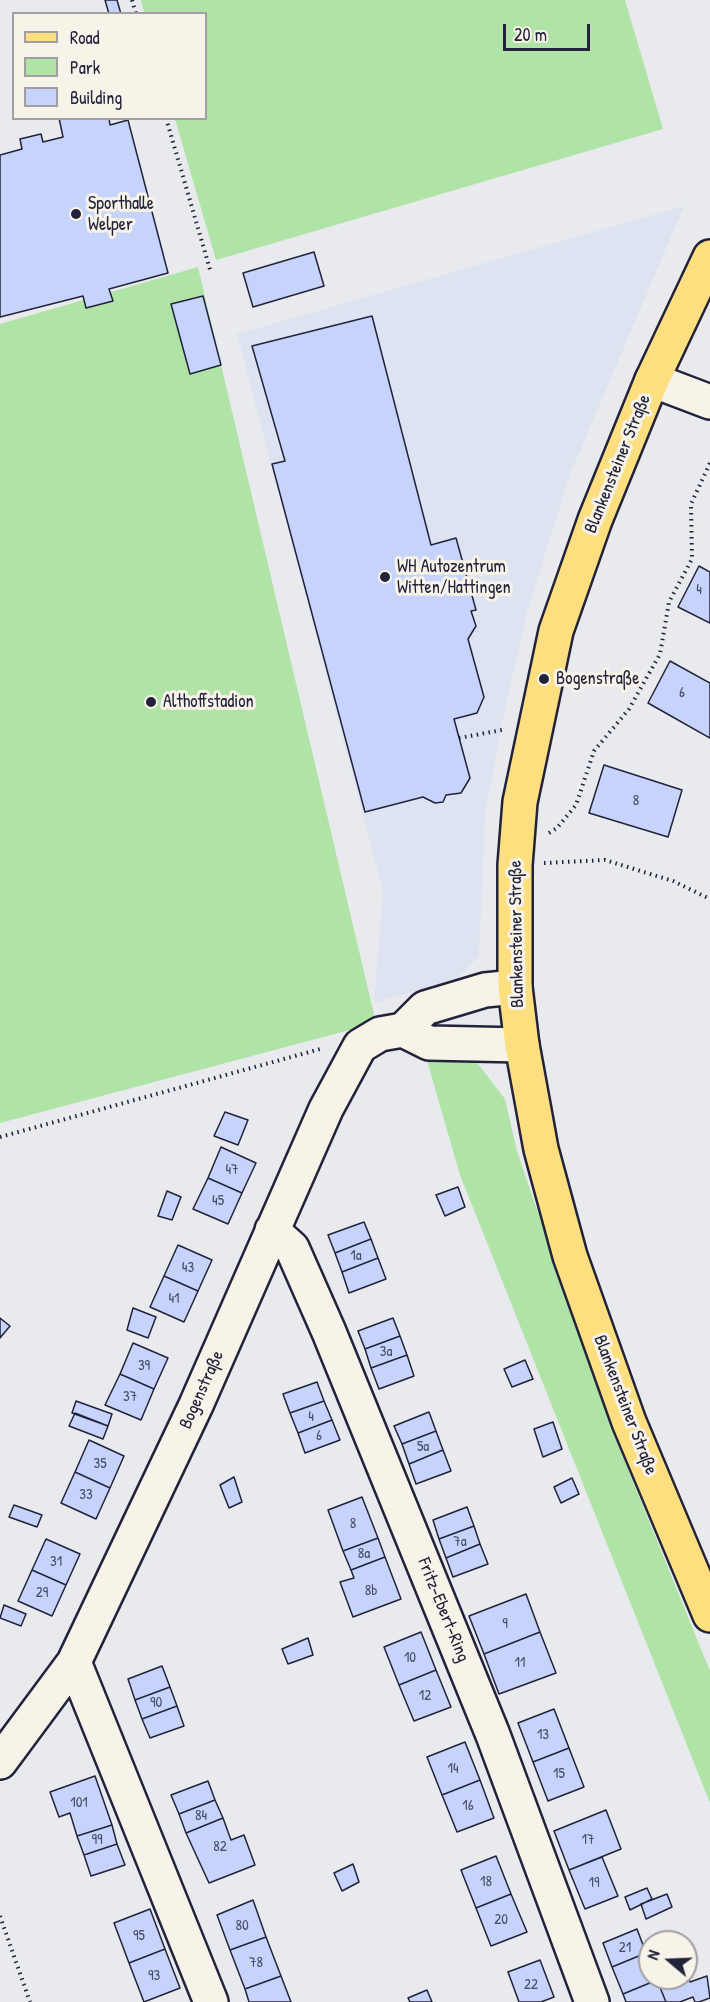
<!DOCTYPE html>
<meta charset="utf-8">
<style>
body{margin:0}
#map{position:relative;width:710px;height:2002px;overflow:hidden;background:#e8eaee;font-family:"Patrick Hand",sans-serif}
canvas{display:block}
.legend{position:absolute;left:12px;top:12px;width:195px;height:108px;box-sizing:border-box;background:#f7f3e8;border:2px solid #a29fa3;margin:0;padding:8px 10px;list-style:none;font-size:18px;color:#22223b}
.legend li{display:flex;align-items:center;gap:12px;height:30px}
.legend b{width:30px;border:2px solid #a29fa3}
.north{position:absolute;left:638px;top:1930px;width:60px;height:60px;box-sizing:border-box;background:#f7f3e8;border:2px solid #a29fa3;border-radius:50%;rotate:289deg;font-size:16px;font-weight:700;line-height:24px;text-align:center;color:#22223b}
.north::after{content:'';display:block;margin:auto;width:21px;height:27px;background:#22223b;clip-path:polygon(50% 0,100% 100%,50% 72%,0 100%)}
.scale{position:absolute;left:503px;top:24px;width:87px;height:27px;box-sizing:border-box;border:3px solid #22223b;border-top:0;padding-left:8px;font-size:18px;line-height:21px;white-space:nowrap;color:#22223b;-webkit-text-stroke:4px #f7f3e8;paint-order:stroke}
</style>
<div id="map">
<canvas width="710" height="2002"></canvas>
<ul class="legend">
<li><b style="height:8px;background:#fddf80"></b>Road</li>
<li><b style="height:16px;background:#b0e4a6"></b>Park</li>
<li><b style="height:16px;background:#c6d4fb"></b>Building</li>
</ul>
<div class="north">N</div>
<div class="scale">20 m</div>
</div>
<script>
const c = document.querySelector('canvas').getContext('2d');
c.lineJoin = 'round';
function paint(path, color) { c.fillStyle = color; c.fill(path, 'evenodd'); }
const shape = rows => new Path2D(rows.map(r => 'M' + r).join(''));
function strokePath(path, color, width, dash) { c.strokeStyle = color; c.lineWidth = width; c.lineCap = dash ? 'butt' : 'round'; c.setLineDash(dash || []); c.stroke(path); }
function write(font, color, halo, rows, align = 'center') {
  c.font = font + ' "Patrick Hand",sans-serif'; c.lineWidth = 6; c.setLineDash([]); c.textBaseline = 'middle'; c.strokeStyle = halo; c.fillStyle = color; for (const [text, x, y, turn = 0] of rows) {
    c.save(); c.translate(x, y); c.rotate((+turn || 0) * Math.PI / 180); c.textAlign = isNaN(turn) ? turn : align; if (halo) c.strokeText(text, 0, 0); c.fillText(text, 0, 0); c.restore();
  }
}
const built = shape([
 [684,206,571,472,528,608,501,727,485,816,479,956,458,978,374,1003,383,892,237,334]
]);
const green = shape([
 [141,0,625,0,663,129,216,260,175,119,206,118,206,14,144,13],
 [198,267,376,1023,0,1123,0,324],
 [426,1057,475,1060,505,1099,517,1151,612,1430,710,1671,710,1803,460,1175]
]);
const building = shape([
 [105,0,117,0,121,14,109,14,105,0],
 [59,118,109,118,110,125,128,120,168,273,109,289,113,301,86,308,83,296,0,317,0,155,22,149,20,139,41,134,43,142,63,137,59,118],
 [314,252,324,286,253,307,243,273,314,252],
 [203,296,221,365,190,374,171,304,203,296],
 [372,316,431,545,456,538,476,610,471,611,476,626,468,639,484,697,477,713,454,719,470,778,461,793,446,795,443,802,435,803,423,797,365,812,272,464,285,461,252,346,372,316],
 [699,566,710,572,710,623,678,607,699,566],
 [670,661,710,683,710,738,648,703,670,661],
 [604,765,682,790,668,837,589,813,604,765],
 [225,1112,248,1120,238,1145,214,1136,225,1112],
 [221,1147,256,1163,242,1193,208,1178,221,1147],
 [208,1178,242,1193,228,1224,193,1209,208,1178],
 [458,1187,465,1207,445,1216,436,1195,458,1187],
 [167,1191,181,1197,172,1220,158,1216,167,1191],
 [364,1222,371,1239,335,1253,328,1235,364,1222],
 [371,1239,378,1258,342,1272,335,1253,371,1239],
 [178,1245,212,1260,198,1291,164,1276,178,1245],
 [378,1258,386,1279,349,1293,342,1272,378,1258],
 [164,1276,198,1291,184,1322,150,1307,164,1276],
 [133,1308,156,1317,148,1338,127,1330,133,1308],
 [0,1318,10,1326,0,1338,0,1318],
 [393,1318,400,1336,365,1349,358,1331,393,1318],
 [400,1336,407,1355,371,1368,365,1349,400,1336],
 [133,1343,168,1358,154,1389,120,1374,133,1343],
 [407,1355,414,1376,379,1389,371,1368,407,1355],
 [525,1360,533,1379,512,1387,504,1369,525,1360],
 [120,1374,154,1389,141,1420,105,1405,120,1374],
 [317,1382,324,1401,290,1413,283,1394,317,1382],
 [76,1401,112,1414,108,1426,72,1413,76,1401],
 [324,1401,332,1420,298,1433,290,1413,324,1401],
 [429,1412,436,1431,402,1444,394,1426,429,1412],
 [75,1413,108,1426,103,1439,69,1426,75,1413],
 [332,1420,340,1440,305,1453,298,1433,332,1420],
 [553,1422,562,1449,543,1457,534,1429,553,1422],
 [436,1431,443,1450,409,1464,402,1444,436,1431],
 [89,1440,124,1456,110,1488,75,1472,89,1440],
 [443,1450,451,1471,416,1484,409,1464,443,1450],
 [75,1472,110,1488,96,1519,61,1503,75,1472],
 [234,1477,242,1502,229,1508,220,1485,234,1477],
 [572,1478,579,1494,561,1503,554,1487,572,1478],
 [362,1497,378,1538,343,1551,328,1510,362,1497],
 [14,1505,42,1515,37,1527,9,1517,14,1505],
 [467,1507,474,1526,439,1539,433,1520,467,1507],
 [474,1526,480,1544,446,1558,439,1539,474,1526],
 [378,1538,385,1557,351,1570,343,1551,378,1538],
 [46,1539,80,1554,66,1585,32,1570,46,1539],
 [480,1544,488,1564,453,1577,446,1558,480,1544],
 [385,1557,401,1599,353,1617,340,1582,354,1578,351,1570,385,1557],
 [32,1570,66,1585,52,1616,18,1601,32,1570],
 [526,1594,540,1632,484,1654,469,1616,526,1594],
 [4,1605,26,1614,21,1626,0,1618,4,1605],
 [421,1632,436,1670,399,1685,384,1647,421,1632],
 [540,1632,556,1673,499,1694,484,1654,540,1632],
 [308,1638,313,1655,288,1664,282,1649,308,1638],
 [162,1666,170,1687,135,1700,128,1679,162,1666],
 [436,1670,451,1707,414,1721,399,1685,436,1670],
 [170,1687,177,1706,142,1719,135,1700,170,1687],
 [177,1706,184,1726,150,1738,142,1719,177,1706],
 [554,1709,569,1748,533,1762,518,1723,554,1709],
 [465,1742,480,1780,442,1795,427,1757,465,1742],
 [569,1748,584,1787,548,1801,533,1762,569,1748],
 [95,1776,112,1825,77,1836,70,1813,59,1817,50,1792,95,1776],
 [480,1780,494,1818,457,1832,442,1795,480,1780],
 [208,1781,215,1800,179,1814,171,1795,208,1781],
 [215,1800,223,1818,186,1833,179,1814,215,1800],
 [606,1810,621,1849,569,1870,554,1831,606,1810],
 [223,1818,231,1840,244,1835,255,1865,209,1883,186,1833,223,1818],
 [112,1825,117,1844,84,1855,77,1836,112,1825],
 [117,1844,125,1865,91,1876,84,1855,117,1844],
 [496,1856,511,1894,476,1908,461,1870,496,1856],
 [602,1857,618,1896,585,1909,569,1870,602,1857],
 [353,1864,359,1882,342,1891,334,1873,353,1864],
 [647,1888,652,1899,630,1910,625,1897,647,1888],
 [511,1894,527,1932,491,1946,476,1908,511,1894],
 [667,1894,672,1907,646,1919,641,1904,667,1894],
 [253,1900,266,1937,230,1950,217,1915,253,1900],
 [150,1909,165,1949,129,1963,114,1923,150,1909],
 [637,1929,646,1953,612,1967,603,1943,637,1929],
 [266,1937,281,1976,245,1989,230,1950,266,1937],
 [165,1949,180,1988,144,2002,129,1963,165,1949],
 [646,1953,650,1963,650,1978,657,1980,623,1994,612,1967,646,1953],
 [540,1960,554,1997,541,2002,519,2002,508,1972,540,1960],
 [686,1972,690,1982,707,1976,710,1998,699,2002,695,2002,693,1997,680,2002,666,2002,657,1980,686,1978,686,1972],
 [281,1976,291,2002,249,2002,245,1989,281,1976],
 [657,1980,666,2002,626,2002,623,1994,657,1980],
 [427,1990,432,2002,410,2002,408,1998,427,1990]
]);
const path = shape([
 [132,0,136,14],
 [166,118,211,273],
 [459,738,502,730],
 [549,833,557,828,576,805,594,751,629,709,660,654,669,602,692,559,691,504,710,463],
 [544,863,605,860,673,881,710,899],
 [0,1137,324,1048],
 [0,1916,30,2002]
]);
const minor = shape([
 [652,380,710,402],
 [403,1030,429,1043,522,1045],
 [272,1230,292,1248,329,1332,493,1735,592,2002],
 [74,1662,211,2002],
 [0,1762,74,1662,196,1405,326,1109,360,1046,380,1034,403,1030,425,1008,485,990,515,987]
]);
const major = shape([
 [710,257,652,380,595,520,556,631,520,802,515,865,515,987,522,1045,541,1149,570,1256,629,1422,710,1615]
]);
const markers = [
 [76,214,6,"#22223b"],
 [385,577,6,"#22223b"],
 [544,679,6,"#22223b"],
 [151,702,6,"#22223b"]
];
const numberNames = [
 ["4",699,590],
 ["6",682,693],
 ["8",636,801],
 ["47",232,1170],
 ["45",218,1201],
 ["1a",356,1256],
 ["43",188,1268],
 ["41",174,1299],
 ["3a",386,1352],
 ["39",144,1366],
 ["37",130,1397],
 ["4",311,1417],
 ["6",319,1436],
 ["5a",423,1447],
 ["35",100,1464],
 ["33",86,1495],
 ["8",353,1524],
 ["7a",460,1542],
 ["8a",364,1554],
 ["31",56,1562],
 ["8b",371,1591],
 ["29",42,1593],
 ["9",505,1624],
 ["10",410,1658],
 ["11",520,1663],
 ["12",425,1696],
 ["90",156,1703],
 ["13",543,1735],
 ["14",453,1769],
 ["15",559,1774],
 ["101",79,1803],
 ["16",468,1806],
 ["84",201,1816],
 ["99",97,1840],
 ["17",588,1840],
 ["82",220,1847],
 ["18",486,1882],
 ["19",594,1883],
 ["20",501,1920],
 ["80",242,1926],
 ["95",139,1936],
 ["21",625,1948],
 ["78",256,1963],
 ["93",154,1976],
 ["22",531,1985]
];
const poiNames = [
 ["Sporthalle",88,204],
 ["Welper",88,225],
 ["WH Autozentrum",397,567],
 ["Witten/Hattingen",397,588],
 ["Bogenstraße",556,679],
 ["Althoffstadion",163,702]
];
const streetNames = [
 ["Blankensteiner Straße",618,464,-68],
 ["Blankensteiner Straße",517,934,-91],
 ["Bogenstraße",202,1390,-66],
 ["Blankensteiner Straße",625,1405,69],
 ["Fritz-Ebert-Ring",443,1610,68]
];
paint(built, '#dee3f2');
paint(green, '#b0e4a6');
paint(building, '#c6d4fb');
strokePath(building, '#22223b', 1.5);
strokePath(minor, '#22223b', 38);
strokePath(major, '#22223b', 38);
strokePath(path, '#22223b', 4, [1.5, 4.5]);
strokePath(minor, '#f7f3e8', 33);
strokePath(major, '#fddf80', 33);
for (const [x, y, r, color] of markers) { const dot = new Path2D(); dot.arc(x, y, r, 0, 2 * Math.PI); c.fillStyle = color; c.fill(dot); strokePath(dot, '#f7f3e8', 2); }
write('15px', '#4b4e6b', null, numberNames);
write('18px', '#22223b', '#f7f3e8', poiNames, 'left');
write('18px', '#22223b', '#f7f3e8', streetNames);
</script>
